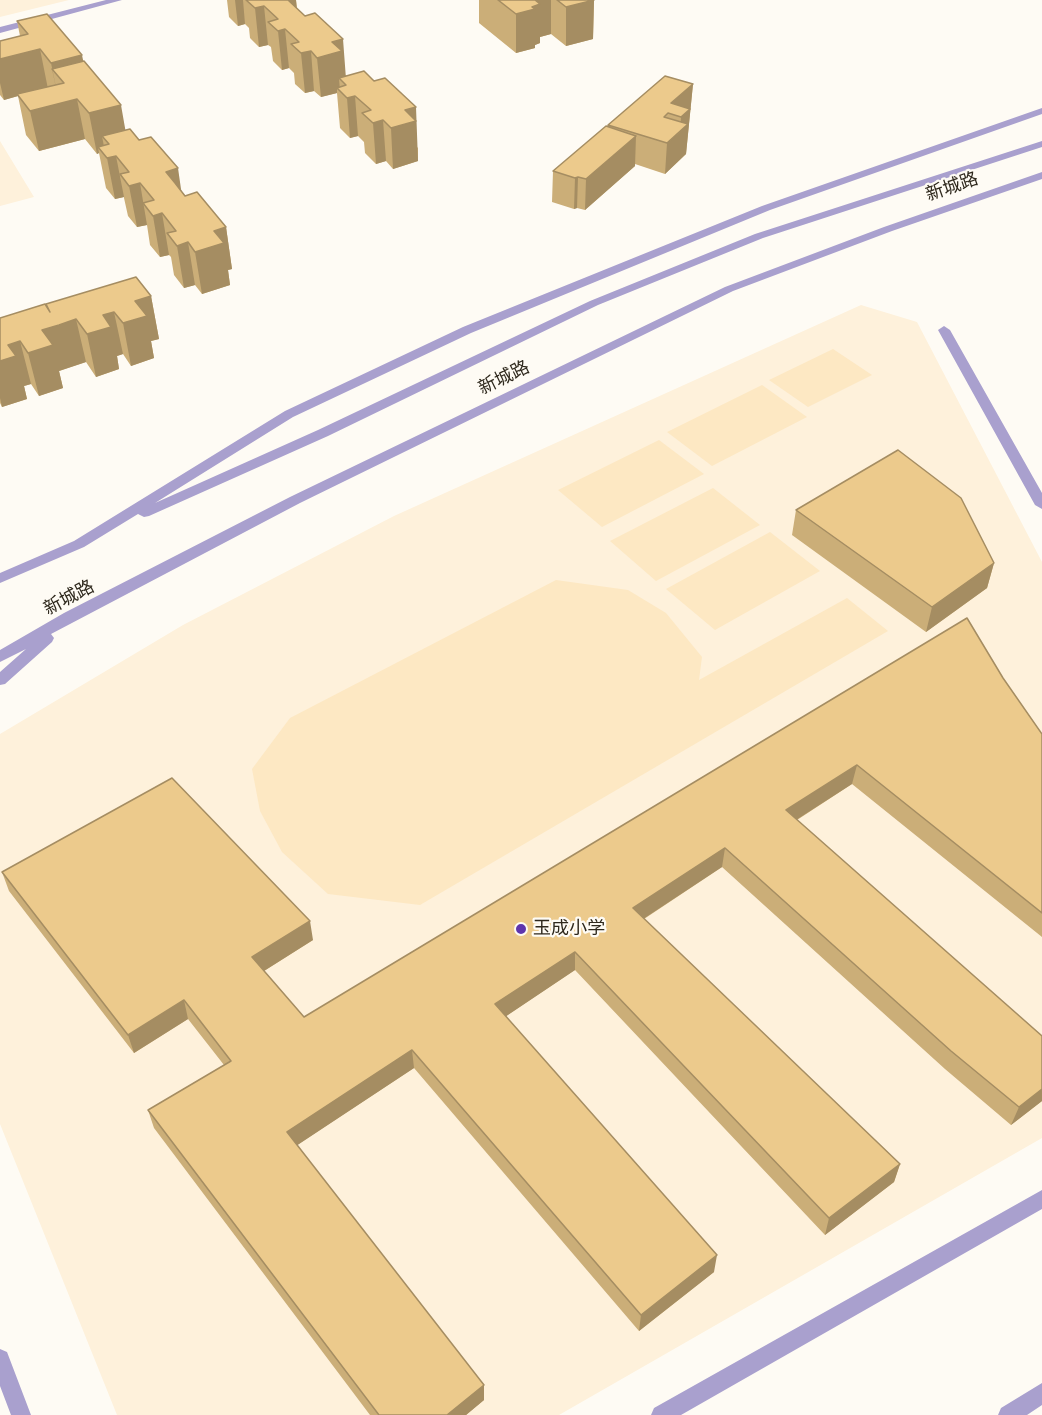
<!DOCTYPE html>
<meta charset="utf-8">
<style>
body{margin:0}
canvas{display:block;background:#fefbf4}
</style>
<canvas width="1042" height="1415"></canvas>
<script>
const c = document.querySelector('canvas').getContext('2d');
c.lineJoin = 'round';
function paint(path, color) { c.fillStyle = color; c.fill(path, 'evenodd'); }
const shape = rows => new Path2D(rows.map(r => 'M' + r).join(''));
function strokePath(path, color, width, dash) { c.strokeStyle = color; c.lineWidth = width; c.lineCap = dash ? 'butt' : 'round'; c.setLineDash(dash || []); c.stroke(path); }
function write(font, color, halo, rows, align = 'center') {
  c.font = font + ' "Roboto Serif","Noto Sans SC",serif'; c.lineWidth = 4.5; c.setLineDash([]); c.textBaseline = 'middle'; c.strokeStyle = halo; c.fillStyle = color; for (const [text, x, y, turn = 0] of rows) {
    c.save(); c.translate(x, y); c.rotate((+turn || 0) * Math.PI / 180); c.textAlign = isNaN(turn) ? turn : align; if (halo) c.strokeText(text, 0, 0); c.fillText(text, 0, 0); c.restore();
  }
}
const built = shape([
 [0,0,69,0,0,17],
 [0,141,34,197,0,206],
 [861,305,917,322,1042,562,1042,1138,559,1415,117,1415,0,1124,0,734,183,625,394,516]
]);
const green = shape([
 [833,349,872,375,808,407,769,380],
 [762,385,807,417,712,466,667,432],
 [659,440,704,474,602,527,558,490],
 [713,488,760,525,656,581,610,541],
 [770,532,820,571,715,630,666,589],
 [556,580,628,590,666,613,702,657,699,680,847,598,888,631,420,905,328,894,282,852,260,811,252,769,290,718]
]);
const minor = shape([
 [106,0,122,0,0,33,0,27,106,0],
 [944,326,950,330,1042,493,1042,509,1035,505,938,330,944,326],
 [1042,1190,1042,1209,681,1415,651,1415,654,1408,1042,1190],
 [1042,1383,1042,1405,1027,1415,998,1415,1001,1408,1042,1383]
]);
const tertiary = shape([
 [1042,108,1042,114,770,210,471,333,293,417,155,503,318,430,590,301,755,234,1042,141,1042,147,763,238,598,305,328,436,149,516,144,517,138,514,84,547,0,583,0,573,74,541,285,411,463,327,762,206,1042,108],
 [1042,172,1042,179,892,231,733,291,300,503,51,634,54,638,52,642,5,684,0,685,0,672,26,649,0,662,0,650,64,613,290,497,725,287,884,227,1042,172],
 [0,1349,7,1352,31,1415,11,1415,0,1386,0,1349]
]);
const wall = shape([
 [227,0,296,0,297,9,346,76,418,148,418,161,393,169,386,161,376,164,365,153,364,142,358,136,350,138,340,128,337,93,321,97,314,91,305,93,295,84,294,73,289,68,282,70,273,61,271,47,268,45,259,47,250,38,249,28,245,24,238,26,229,17],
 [479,0,594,0,593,39,566,46,551,34,540,37,540,43,535,45,535,48,516,53,479,23],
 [17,21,83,61,125,130,185,196,226,227,232,269,228,270,230,285,202,294,195,285,184,288,174,275,171,257,169,255,160,257,150,245,147,225,137,227,128,216,124,198,124,197,115,199,106,188,99,153,97,154,85,139,39,151,26,135,18,96,4,100,0,95,0,41,20,36],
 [693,84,686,154,665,174,635,164,635,166,585,210,577,208,574,209,552,202,553,171,608,127,608,125],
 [151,296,159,339,151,341,154,358,131,366,123,354,117,356,119,369,96,377,86,362,59,371,63,388,39,396,31,384,24,386,27,399,2,407,0,403,0,318,47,307,46,304],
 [796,510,994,563,987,588,926,632,792,535],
 [1003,678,1042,734,1042,937,852,784,797,820,1042,1036,1042,1101,1011,1125,945,1069,722,867,644,919,900,1164,894,1182,825,1235,575,970,506,1016,714,1272,639,1331,414,1068,297,1145,484,1400,466,1415,370,1415,154,1128,148,1110,224,1065,188,1019,134,1053,9,891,2,872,313,940,264,971,304,1017]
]);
const shadedWall = shape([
 [235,0,243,0,245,24,238,26],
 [285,0,296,0,299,34],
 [535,0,551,0,551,34,540,37,540,43,535,45,535,48,516,53,516,14],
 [594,0,593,39,566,46,566,7],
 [264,6,268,45,259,47,255,8],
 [285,29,289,68,282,70,278,31],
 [343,39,346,79,339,78,340,91,337,88,337,93,321,97,317,58,332,42],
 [40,49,48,89,17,94,18,96,4,100,0,83,0,59],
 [311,51,314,91,305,93,301,53],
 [82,55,90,94,52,69,59,102,51,63],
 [693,84,686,154,665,174,667,143,680,132,681,117,671,103],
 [355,96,358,136,350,138,347,98],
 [77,99,85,139,39,151,30,111],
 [121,105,128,145,109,144,102,136,105,152,98,147,99,153,97,154,89,113],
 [416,107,418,161,393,169,391,128,405,110],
 [383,120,386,161,376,164,373,123],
 [636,136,635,166,585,210,586,179],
 [116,156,124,197,115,199,107,158],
 [178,168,184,210,166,172],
 [578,177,577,208,574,209,575,178],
 [140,183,147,225,137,227,129,186],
 [162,213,169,255,160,257,153,216],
 [226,227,232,269,228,270,230,285,202,294,195,252,214,231],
 [188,242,195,285,184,288,177,246],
 [151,296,159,339,151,341,154,358,131,366,123,323,135,301],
 [114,312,123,354,117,356,119,369,96,377,87,334,103,315],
 [76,319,86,362,59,371,63,388,39,396,28,353,42,330],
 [20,341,31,384,24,386,27,399,2,407,0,398,0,361,8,345],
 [994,563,987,588,926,632,932,607],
 [857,765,852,784,782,829,786,810],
 [725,848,722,867,631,927,633,908],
 [310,921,313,940,256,976,252,957],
 [575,952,575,970,496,1023,495,1004],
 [184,1000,188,1019,134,1053,128,1035],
 [412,1050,414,1068,290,1150,287,1132],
 [1042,1089,1042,1101,1011,1125,1019,1107],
 [900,1164,894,1182,825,1235,829,1218],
 [717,1255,714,1272,639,1331,641,1315],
 [484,1385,484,1400,466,1415,447,1415]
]);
const building = shape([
 [246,0,288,0,305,16,315,13,343,39,332,42,342,51,317,58,311,51,301,53,291,44,299,42,285,29,278,31,268,22,278,19,264,6,255,8,246,0],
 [498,0,535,0,540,4,532,7,535,9,516,14,498,0],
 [557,0,594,0,566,7,557,0],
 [47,14,82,55,51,63,40,49,0,59,0,41,28,34,17,21,47,14],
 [84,61,121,105,89,113,77,99,30,111,17,94,64,83,52,69,84,61],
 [364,71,374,81,385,78,416,107,405,110,416,121,391,128,383,120,373,123,362,113,371,110,355,96,347,98,337,88,346,85,339,78,364,71],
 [665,76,693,84,671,103,690,109,681,117,668,113,664,117,688,124,667,143,608,125,665,76],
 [606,126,636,136,586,179,578,177,575,178,553,171,606,126],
 [130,129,139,140,151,137,178,168,166,172,175,183,185,196,197,192,226,227,214,231,224,243,195,252,188,242,177,246,167,233,176,231,162,213,153,216,143,203,154,200,140,183,129,186,120,174,129,172,116,156,107,158,98,147,109,144,102,136,130,129],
 [136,277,151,296,135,301,147,316,123,323,114,312,103,315,111,327,87,334,76,319,59,325,42,330,53,345,28,353,20,341,8,345,16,356,0,361,0,318,45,304,50,312,46,304,136,277],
 [898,450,961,498,994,563,932,607,796,510,898,450],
 [967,618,1003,678,1042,734,1042,913,857,765,786,810,1042,1036,1042,1089,1019,1107,951,1051,725,848,633,908,900,1164,829,1218,575,952,495,1004,717,1255,641,1315,412,1050,287,1132,484,1385,447,1415,379,1415,148,1110,231,1061,184,1000,128,1035,2,872,172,778,310,921,252,957,304,1017,967,618]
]);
const markers = [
 [521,929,6,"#5f35ad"]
];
const streetNames = [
 ["新城路",952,187,-19],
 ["新城路",504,378,-26],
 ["新城路",69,598,-28]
];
const poiNames = [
 ["玉成小学",533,929]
];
paint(built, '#fef1db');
paint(green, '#fde8c3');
paint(minor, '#a9a0ce');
paint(tertiary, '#a9a0ce');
paint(wall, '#cbae78');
paint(shadedWall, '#a58d62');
paint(building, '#ecca8c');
strokePath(building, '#a58d62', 1.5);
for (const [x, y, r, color] of markers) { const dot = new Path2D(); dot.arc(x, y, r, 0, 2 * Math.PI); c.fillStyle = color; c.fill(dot); strokePath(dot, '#fefbf4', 2); }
write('18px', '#2f291d', '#fefbf4', streetNames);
write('18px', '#2f291d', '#fefbf4', poiNames, 'left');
</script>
